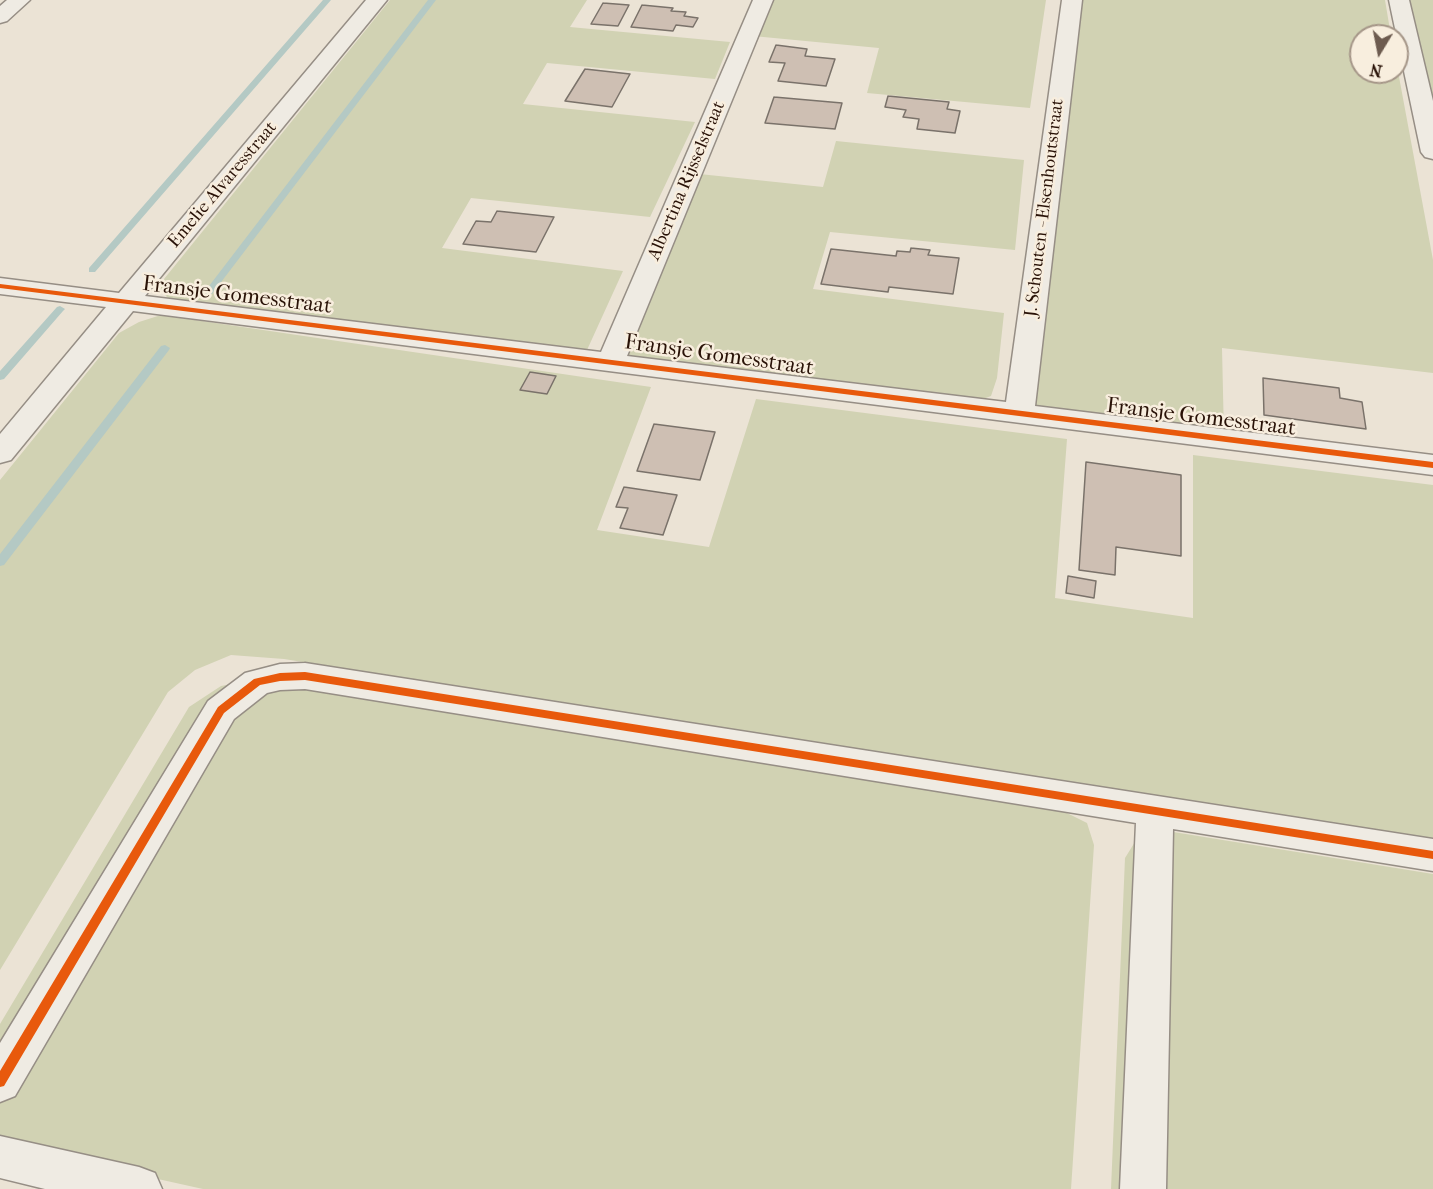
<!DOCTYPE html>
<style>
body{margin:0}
#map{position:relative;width:1433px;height:1189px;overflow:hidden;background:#ebe3d5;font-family:"IM FELL French Canon",serif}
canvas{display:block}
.north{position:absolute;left:1349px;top:24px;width:60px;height:60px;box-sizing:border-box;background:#f8eede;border:2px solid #a59688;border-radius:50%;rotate:190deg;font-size:16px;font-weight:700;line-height:24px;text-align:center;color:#291207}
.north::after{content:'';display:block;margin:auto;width:21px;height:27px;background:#6d5b4f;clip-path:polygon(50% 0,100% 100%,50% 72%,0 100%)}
</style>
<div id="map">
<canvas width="1433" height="1189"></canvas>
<div class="north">N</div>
</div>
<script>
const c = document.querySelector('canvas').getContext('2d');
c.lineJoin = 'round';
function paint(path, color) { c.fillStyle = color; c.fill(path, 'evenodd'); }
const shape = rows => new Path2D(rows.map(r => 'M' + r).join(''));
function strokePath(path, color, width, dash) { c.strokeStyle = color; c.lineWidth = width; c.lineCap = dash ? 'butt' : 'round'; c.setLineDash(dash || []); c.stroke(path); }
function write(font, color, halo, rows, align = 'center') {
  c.font = font + ' "IM FELL French Canon",serif'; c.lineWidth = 5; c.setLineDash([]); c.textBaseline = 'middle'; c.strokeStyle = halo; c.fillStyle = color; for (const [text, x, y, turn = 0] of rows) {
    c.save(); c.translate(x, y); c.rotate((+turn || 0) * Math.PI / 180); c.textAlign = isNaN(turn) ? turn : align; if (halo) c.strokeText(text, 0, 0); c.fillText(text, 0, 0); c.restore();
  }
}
const green = shape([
 [390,0,587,0,570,27,730,42,715,79,547,63,523,104,695,122,650,217,471,198,442,248,623,271,582,361,199,304,168,298,160,290,164,279],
 [768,0,1046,0,1030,108,867,93,879,48,753,36],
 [1069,0,1385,0,1391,36,1361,36,1361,72,1397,72,1397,66,1433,260,1433,373,1222,348,1224,436,1025,409],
 [1403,0,1433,0,1433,151],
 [836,141,1024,160,1015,250,830,232,813,289,1004,313,997,378,991,396,970,404,609,363,690,173,823,187],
 [161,315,651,387,597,530,709,547,756,399,1067,439,1055,598,1193,618,1193,455,1433,485,1433,844,284,659,231,655,195,670,168,692,0,970,0,480,119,333,139,322],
 [257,679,1065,812,1087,823,1094,845,1071,1189,203,1189,0,1144,0,1024,189,707,221,686],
 [1161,830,1433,874,1433,1189,1111,1189,1125,858,1138,837]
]);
const stream = shape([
 [323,0,331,0,95,272,89,272,89,268,323,0],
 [428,0,436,0,212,294,206,294,206,290,428,0],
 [60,306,65,309,63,311,4,379,0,380,0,371,57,307,60,306],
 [165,345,170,348,169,350,4,565,0,566,0,554,161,346,165,345]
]);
const building = shape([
 [603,3,629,5,618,26,591,24,603,3],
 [642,5,673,8,671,11,686,12,684,16,698,18,693,27,676,25,673,31,631,27,642,5],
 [776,45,807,49,805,56,835,59,826,86,778,81,785,63,769,62,776,45],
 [585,69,630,74,612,107,565,101,585,69],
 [888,96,949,102,947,109,960,111,955,133,917,129,919,119,903,117,906,110,885,107,888,96],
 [774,97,842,103,835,129,765,123,774,97],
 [497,211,554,217,536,252,463,244,476,221,491,222,497,211],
 [911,248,930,250,928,255,959,258,953,294,889,287,888,292,821,284,831,249,896,256,897,251,910,252,911,248],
 [530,372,556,376,547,394,520,390,530,372],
 [1263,378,1339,388,1340,398,1362,402,1366,429,1264,415,1263,378],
 [654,424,715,432,700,480,637,471,654,424],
 [1086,462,1181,475,1181,556,1116,547,1115,575,1079,570,1086,462],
 [624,487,677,495,663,535,620,528,628,508,616,507,624,487],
 [1068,576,1096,581,1094,598,1066,593,1068,576]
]);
const minor = shape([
 [7,0,30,0,7,21,0,23,0,6,7,0],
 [366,0,387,0,145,296,601,352,753,0,773,0,627,356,1006,402,1062,0,1082,0,1035,406,1433,455,1433,475,133,311,11,460,0,463,0,434,106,307,0,294,0,278,119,293,366,0],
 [1389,0,1409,0,1433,101,1433,159,1425,157,1421,152,1389,0],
 [305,663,1433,839,1433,871,1173,829,1166,1189,1120,1189,1136,823,305,689,280,690,267,693,234,719,15,1096,0,1102,0,1043,208,701,245,673,280,664,305,663],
 [0,1136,139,1167,155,1173,162,1189,45,1189,0,1178,0,1136]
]);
const cycleway = shape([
 [0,284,1433,462,1433,468,0,288,0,284],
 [305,672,1433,851,1433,859,305,680,280,681,260,685,224,713,4,1086,0,1087,0,1071,218,707,254,679,280,673,305,672]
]);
const farStreetnames = [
 ["Albertina Rijsselstraat",687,181,-67],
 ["Emelie Alvaresstraat",223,185,-50],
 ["J. Schouten - Elsenhoutstraat",1045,208,-83]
];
const streetNames = [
 ["Fransje Gomesstraat",237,296,7],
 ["Fransje Gomesstraat",719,356,8],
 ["Fransje Gomesstraat",1201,418,7]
];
paint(green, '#d1d2b3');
paint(stream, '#b4c9c4');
paint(building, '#cebfb3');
strokePath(building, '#7a726a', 1.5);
strokePath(minor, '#968e85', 3);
paint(minor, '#efebe3');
paint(cycleway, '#e8590c');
write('18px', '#291207', '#f8eede', farStreetnames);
write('22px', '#291207', '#f8eede', streetNames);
</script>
